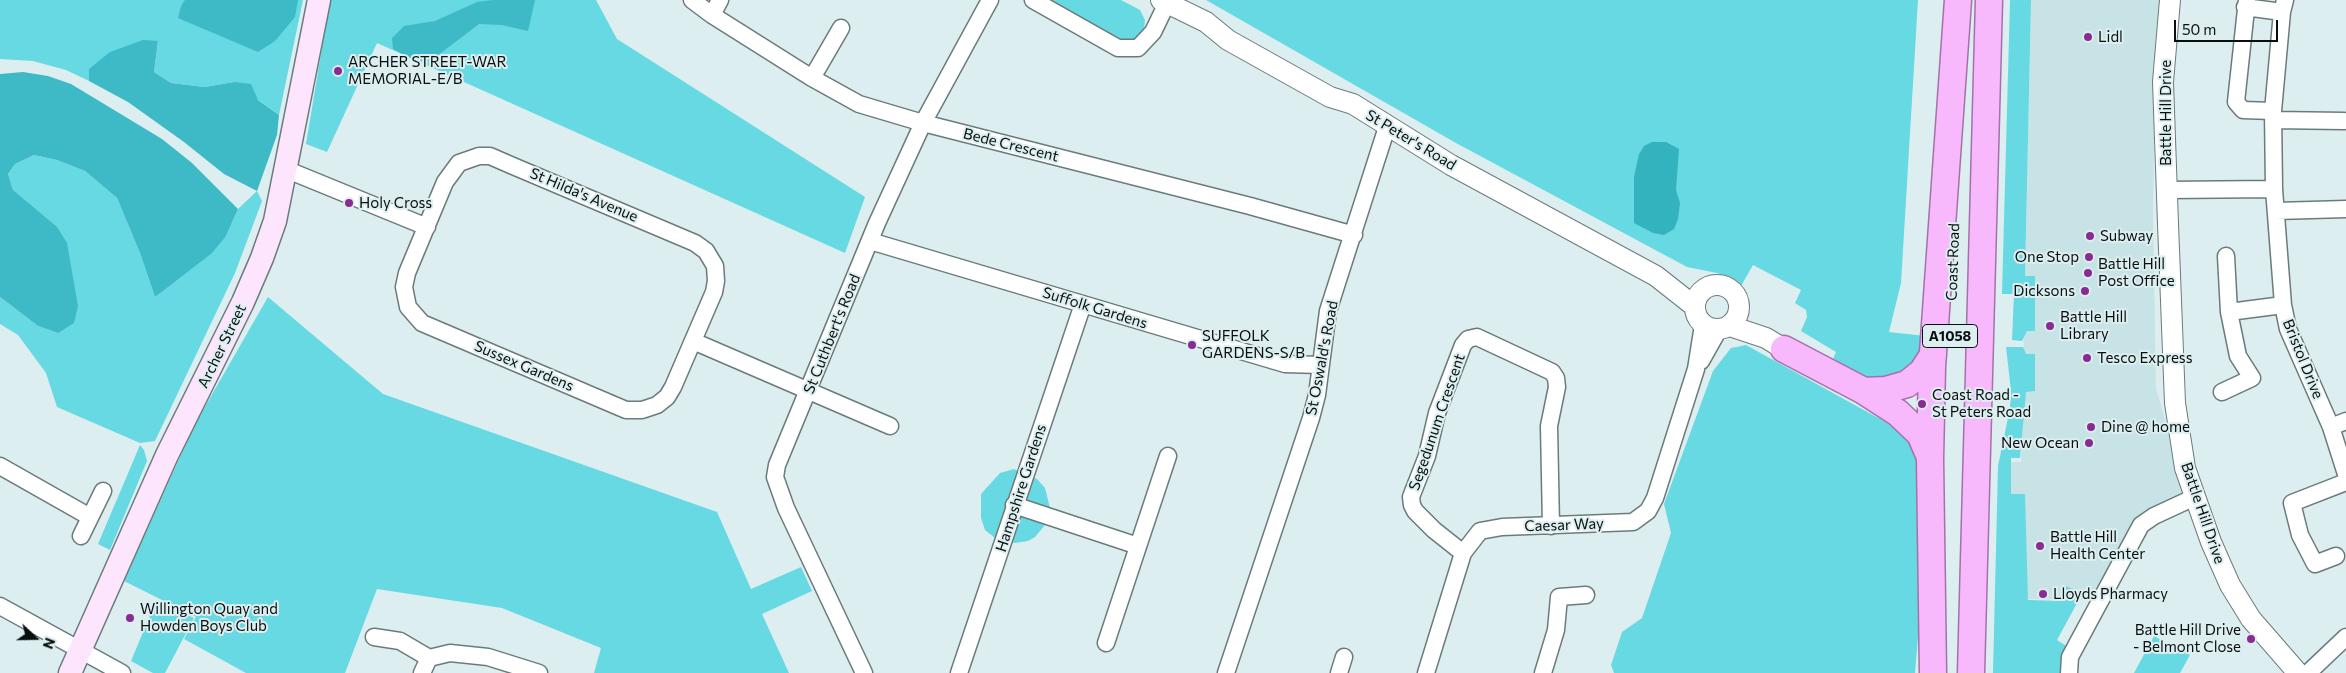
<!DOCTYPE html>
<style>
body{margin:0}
#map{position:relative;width:2346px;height:673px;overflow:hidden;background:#ddeef0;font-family:Commissioner,sans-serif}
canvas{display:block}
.north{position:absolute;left:10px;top:613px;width:50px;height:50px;-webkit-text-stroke:4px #ddeef0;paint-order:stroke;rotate:111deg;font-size:14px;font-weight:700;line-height:20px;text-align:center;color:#090f0f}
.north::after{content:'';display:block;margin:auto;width:18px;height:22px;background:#090f0f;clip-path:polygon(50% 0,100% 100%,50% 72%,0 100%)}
.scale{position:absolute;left:2174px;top:20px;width:104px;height:22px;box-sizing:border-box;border:2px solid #090f0f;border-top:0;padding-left:6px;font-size:15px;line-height:18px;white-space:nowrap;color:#090f0f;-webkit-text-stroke:4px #ddeef0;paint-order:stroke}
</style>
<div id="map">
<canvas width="2346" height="673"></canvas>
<div class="north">N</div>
<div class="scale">50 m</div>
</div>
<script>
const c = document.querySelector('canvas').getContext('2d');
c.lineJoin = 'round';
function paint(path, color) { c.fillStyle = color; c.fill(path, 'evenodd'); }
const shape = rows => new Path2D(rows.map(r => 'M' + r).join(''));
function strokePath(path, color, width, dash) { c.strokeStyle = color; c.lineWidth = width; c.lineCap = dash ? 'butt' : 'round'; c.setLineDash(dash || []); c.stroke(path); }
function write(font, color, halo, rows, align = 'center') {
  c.font = font + ' Commissioner,sans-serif'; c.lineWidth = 4; c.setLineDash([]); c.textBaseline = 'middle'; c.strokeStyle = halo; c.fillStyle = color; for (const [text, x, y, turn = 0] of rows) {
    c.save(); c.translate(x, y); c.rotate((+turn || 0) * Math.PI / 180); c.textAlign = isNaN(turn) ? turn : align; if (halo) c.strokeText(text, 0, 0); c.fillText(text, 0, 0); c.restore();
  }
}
const built = shape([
 [2031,0,2159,0,2155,57,2153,217,2156,388,2187,498,2137,519,2095,600,2020,599,2006,462,2021,462]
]);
const green = shape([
 [0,0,303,0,279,115,234,82,205,87,171,83,154,72,158,42,89,69,89,81,66,70,33,61,0,59],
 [330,0,596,0,617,39,865,197,845,253,377,43,327,152,306,144],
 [1041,0,1121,0,1140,10,1145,20,1144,30,1139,38,1123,42],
 [1206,0,1918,0,1901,283,1889,332,1926,336,1911,374,1876,384,1833,359,1836,352,1801,331,1807,317,1806,310,1795,303,1801,290,1753,265,1741,286,1732,278,1717,273,1687,267,1456,143],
 [2010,0,2031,0,2025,276,2035,276,2035,331,2027,331,2022,341,2012,340,2014,294,2002,294],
 [34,155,57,160,85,171,117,198,140,253,155,297,226,236,238,209,257,191,262,201,235,273,155,441,140,443,57,407,46,373,18,335,0,324,0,297,38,326,58,333,31,206,13,190,8,174,15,164],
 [268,297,383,394,717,512,751,589,801,567,812,591,762,614,789,673,594,673,601,648,502,608,377,589,345,673,246,673,184,639,196,617,124,581,195,424],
 [1746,345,1891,425,1919,449,1922,589,1915,673,1614,673,1611,665,1622,632,1642,618,1671,533,1664,504,1713,371,1731,348],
 [2006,347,2023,347,2026,354,2035,354,2035,391,2026,392,2020,458,2011,458,2011,494,2025,494,2028,600,2063,601,2066,586,2082,594,2057,640,2068,647,2062,673,1993,673,1998,466,2010,408,2011,391],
 [140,445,144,450,147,461,110,550,98,544],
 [1014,469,1037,479,1045,488,1050,508,1045,525,1035,537,1028,541,1015,543,995,538,985,530,981,518,981,494,1000,473],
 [156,601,194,618,165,673,153,673,131,661],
 [2154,636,2190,655,2180,673,2134,673]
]);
const forest = shape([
 [185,0,298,0,295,17,275,41,258,52,178,18,181,6],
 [493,0,535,0,528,31,502,25,479,24,433,59,414,60,393,49,392,38,404,26,435,21,477,2],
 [143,40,158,41,154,72,171,83,205,87,234,82,251,84,258,100,279,115,277,135,257,191,224,174,184,142,128,102,89,81,89,69,110,52],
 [23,72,48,76,71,84,162,139,192,163,238,209,226,236,212,253,155,297,140,253,117,198,85,171,57,160,34,155,15,164,8,174,13,190,57,227,67,243,78,306,74,323,58,333,38,326,0,297,0,74]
]);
const water = shape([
 [1652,142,1666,142,1679,149,1676,190,1680,203,1678,219,1674,229,1664,235,1653,233,1634,223,1634,177,1639,154,1644,146]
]);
const minor = shape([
 [692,0,712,15,812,78,859,104,923,123,1250,206,1354,235],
 [1033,0,1118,48,1138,48,1153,32,1167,3],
 [2247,0,2236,102,2243,110,2273,111],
 [2285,0,2282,12,2273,111,2274,189,2283,305,2288,329,2331,427,2346,474],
 [2245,7,2282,12],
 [712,15,720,0],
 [812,78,841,28],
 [2273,120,2344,121],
 [479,156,490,156,513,166,695,243,706,251,715,266,716,281,714,292,673,387,667,397,657,405,642,410,626,410,422,323,408,307,404,287,407,273,445,182,459,163,479,156],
 [285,169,427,227],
 [2167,190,2274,189],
 [2276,211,2346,209],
 [870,241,1285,364,1321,365],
 [2229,312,2283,305],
 [693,341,890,426],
 [1701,361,1719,329],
 [2222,392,2252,378,2238,356,2229,312,2226,256],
 [2331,427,2346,421],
 [0,466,90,517],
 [1014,505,1138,546],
 [81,536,103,491],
 [1463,553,1434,530,1415,511,1412,505,1411,497,1427,456,1437,413,1463,345,1468,339,1477,337,1552,372,1556,378,1557,387,1549,426,1551,526],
 [2336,556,2315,564,2300,535,2292,503,2346,482],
 [0,606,122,673],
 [374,637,400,641,429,658],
 [1106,643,1168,456],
 [422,673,429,658,450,653,488,657,539,673],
 [864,673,786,508,775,477,777,465,877,223,923,123,990,0],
 [959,673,1083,304],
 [1226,673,1311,418,1317,395,1328,311,1387,127],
 [1339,673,1344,657],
 [1426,673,1463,553,1480,531,1502,527,1633,522,1648,511,1655,498,1696,369,1703,325],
 [1543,673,1556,630,1559,597,1586,595],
 [2069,673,2070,657,2141,525,2154,516,2195,497],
 [2308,673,2346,637]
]);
const tertiary = shape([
 [1161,0,1206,22,1228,40,1330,97,1353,104,1451,165,1656,276,1694,306],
 [2170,0,2163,82,2168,224,2175,403,2185,468,2211,542,2230,585,2251,619,2298,673],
 '1695 307a22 22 0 1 1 44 0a22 22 0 1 1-44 0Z',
 [1730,326,1766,338,1784,349]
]);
const secondary = shape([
 [70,673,167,455,243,302,262,258,275,221,319,0]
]);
const trunk = shape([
 [1784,349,1864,391,1898,413,1920,434,1929,455],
 [1864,391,1886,390,1907,384,1922,372,1933,355],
 [1933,673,1930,459,1932,367,1958,0],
 [1971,673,1989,0]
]);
const markers = [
 [2088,37,5,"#8a2a93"],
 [338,71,5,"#8a2a93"],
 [349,203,5,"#8a2a93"],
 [2090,236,5,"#8a2a93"],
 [2089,257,5,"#8a2a93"],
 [2088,273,5,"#8a2a93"],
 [2085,291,5,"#8a2a93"],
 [2050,326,5,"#8a2a93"],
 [1192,345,5,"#8a2a93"],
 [2087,358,5,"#8a2a93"],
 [1922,404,5,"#8a2a93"],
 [2091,427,5,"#8a2a93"],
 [2089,443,5,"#8a2a93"],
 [2040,546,5,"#8a2a93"],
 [2043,594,5,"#8a2a93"],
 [130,618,5,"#8a2a93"],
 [2251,639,5,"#8a2a93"]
];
const shields = [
 [1950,336,55]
];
const shieldNames = [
 ["A1058",1950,336]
];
const poiNames = [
 ["Lidl",2098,37],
 ["ARCHER STREET-WAR",348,62],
 ["MEMORIAL-E/B",348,79],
 ["Holy Cross",359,203],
 ["Subway",2100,236],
 ["One Stop",2079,257,"right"],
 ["Battle Hill",2098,264],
 ["Post Office",2098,281],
 ["Dicksons",2075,291,"right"],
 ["Battle Hill",2060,317],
 ["Library",2060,334],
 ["SUFFOLK",1202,336],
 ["GARDENS-S/B",1202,353],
 ["Tesco Express",2097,358],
 ["Coast Road -",1932,395],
 ["St Peters Road",1932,412],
 ["Dine @ home",2101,427],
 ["New Ocean",2079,443,"right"],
 ["Battle Hill",2050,537],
 ["Health Center",2050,554],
 ["Lloyds Pharmacy",2053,594],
 ["Willington Quay and",140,609],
 ["Howden Boys Club",140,626],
 ["Battle Hill Drive",2241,630,"right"],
 ["- Belmont Close",2241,647,"right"]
];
const streetNames = [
 ["Battle Hill Drive",2166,113,-90],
 ["St Peter's Road",1411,140,31],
 ["Bede Crescent",1011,145,14],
 ["St Hilda's Avenue",584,195,23],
 ["Coast Road",1953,262,-88],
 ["Suffolk Gardens",1095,308,17],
 ["St Cuthbert's Road",832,334,-68],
 ["Archer Street",222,346,-64],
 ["St Oswald's Road",1322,358,-79],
 ["Bristol Drive",2303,359,68],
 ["Sussex Gardens",524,366,23],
 ["Segedunum Crescent",1437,422,-71],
 ["Hampshire Gardens",1021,488,-72],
 ["Battle Hill Drive",2203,513,71],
 ["Caesar Way",1564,525,-2]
];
paint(built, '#c8e3e5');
paint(green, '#66d9e3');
paint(forest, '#3dbac5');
paint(water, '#32b3be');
strokePath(minor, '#6b7b7c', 19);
strokePath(tertiary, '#6b7b7c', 22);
strokePath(secondary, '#6b7b7c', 25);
strokePath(trunk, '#a472a9', 29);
strokePath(minor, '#fff', 16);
strokePath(tertiary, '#fff', 20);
strokePath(secondary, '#fde5fe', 22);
strokePath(trunk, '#f8b8fc', 26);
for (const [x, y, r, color] of markers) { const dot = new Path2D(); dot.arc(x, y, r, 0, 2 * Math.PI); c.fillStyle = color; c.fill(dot); strokePath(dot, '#ddeef0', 2); }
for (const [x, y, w] of shields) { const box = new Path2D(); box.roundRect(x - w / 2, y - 11.5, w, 23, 4); c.fillStyle = '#ddeef0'; c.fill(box); strokePath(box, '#090f0f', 1); }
write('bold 14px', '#090f0f', null, shieldNames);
write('15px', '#090f0f', '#ddeef0', poiNames, 'left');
write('15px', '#090f0f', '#ddeef0', streetNames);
</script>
